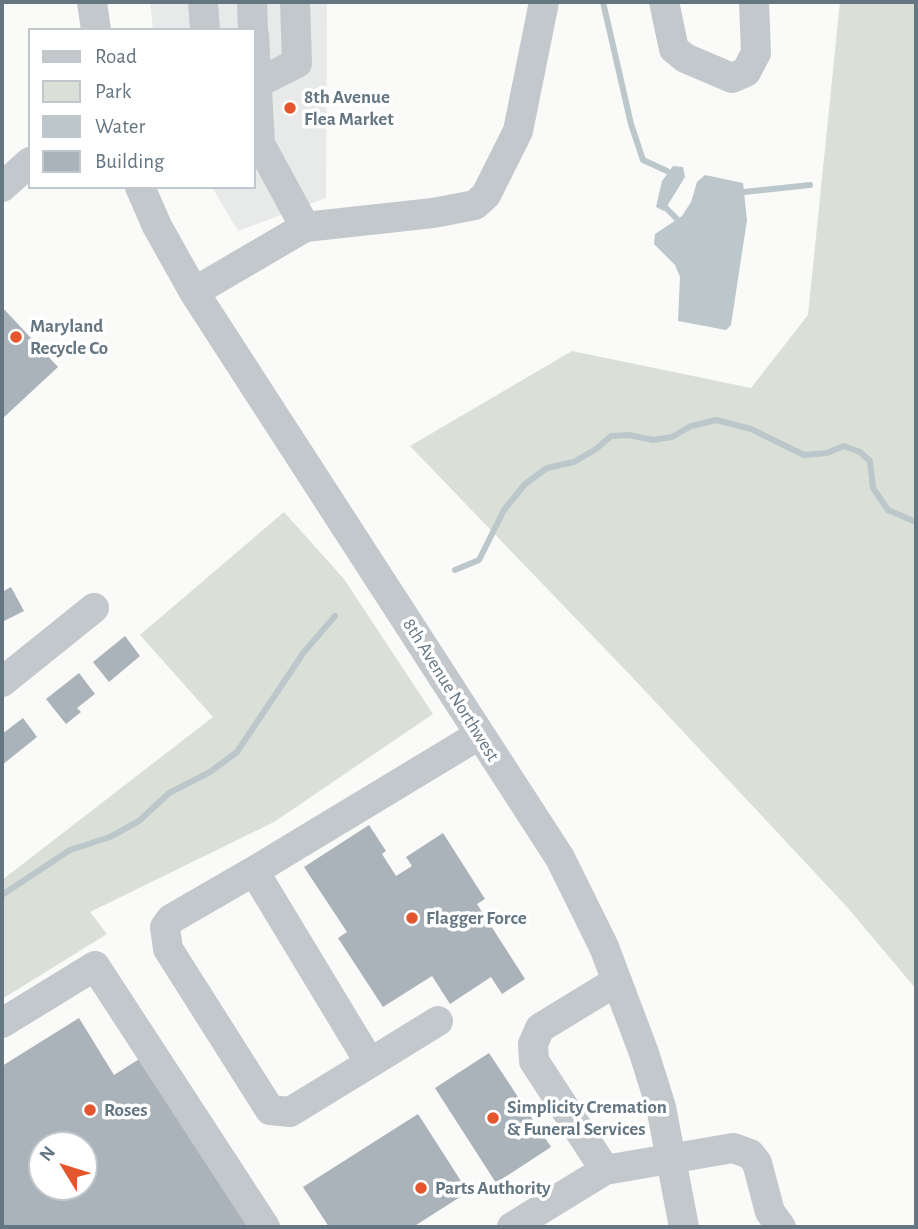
<!DOCTYPE html>
<style>
body{margin:0}
#map{position:relative;width:918px;height:1229px;overflow:hidden;background:#fafaf8;font-family:"Alegreya Sans",sans-serif}
canvas{display:block}
.frame{position:absolute;inset:0;border:4px solid #657683;pointer-events:none}
.legend{position:absolute;left:28px;top:28px;width:228px;height:161px;box-sizing:border-box;background:#fff;border:2px solid #c1c8cd;margin:0;padding:9px 12px;list-style:none;font-size:21px;color:#657683}
.legend li{display:flex;align-items:center;gap:14px;height:35px}
.legend b{width:35px;border:2px solid #c1c8cd}
.north{position:absolute;left:28px;top:1131px;width:70px;height:70px;box-sizing:border-box;background:#fff;border:2px solid #c1c8cd;border-radius:50%;rotate:308deg;font-size:19px;font-weight:700;line-height:28px;text-align:center;color:#657683}
.north::after{content:'';display:block;margin:auto;width:24px;height:32px;background:#e4572e;clip-path:polygon(50% 0,100% 100%,50% 72%,0 100%)}
</style>
<div id="map">
<canvas width="918" height="1229"></canvas>
<div class="frame"></div>
<ul class="legend">
<li><b style="height:9px;background:#c3c8cc"></b>Road</li>
<li><b style="height:19px;background:#dadfd7"></b>Park</li>
<li><b style="height:19px;background:#bbc7cb"></b>Water</li>
<li><b style="height:19px;background:#aab3b9"></b>Building</li>
</ul>
<div class="north">N</div>
</div>
<script>
const c = document.querySelector('canvas').getContext('2d');
c.lineJoin = 'round';
function paint(path, color) { c.fillStyle = color; c.fill(path, 'evenodd'); }
const shape = rows => new Path2D(rows.map(r => 'M' + r).join(''));
function strokePath(path, color, width, dash) { c.strokeStyle = color; c.lineWidth = width; c.lineCap = dash ? 'butt' : 'round'; c.setLineDash(dash || []); c.stroke(path); }
function write(font, color, halo, rows, align = 'center') {
  c.font = font + ' "Alegreya Sans",sans-serif'; c.lineWidth = 7; c.setLineDash([]); c.textBaseline = 'middle'; c.strokeStyle = halo; c.fillStyle = color; for (const [text, x, y, turn = 0] of rows) {
    c.save(); c.translate(x, y); c.rotate((+turn || 0) * Math.PI / 180); c.textAlign = isNaN(turn) ? turn : align; if (halo) c.strokeText(text, 0, 0); c.fillText(text, 0, 0); c.restore();
  }
}
const built = shape([
 [150,2,327,2,326,198,238,231,212,187,254,187,254,30,153,30]
]);
const green = shape([
 [840,2,916,2,916,989,848,908,633,678,410,446,572,351,751,388,808,315],
 [284,512,344,579,433,714,274,822,90,912,107,934,2,999,2,880,213,717,140,635]
]);
const water = shape([
 [673,166,683,167,685,177,664,211,656,207,662,181],
 [705,175,743,183,744,192,747,220,731,325,726,330,678,321,680,277,675,265,654,244,655,234,682,216,691,202,697,182]
]);
const stream = shape([
 [603,2,631,124,643,160,667,171],
 [744,192,810,185],
 [666,208,677,219],
 [455,570,479,560,504,510,525,484,547,468,574,462,596,449,611,436,629,435,653,440,672,437,691,426,716,420,751,429,804,455,827,453,844,446,860,452,870,461,873,488,888,510,916,522],
 [2,895,70,850,110,837,139,821,169,793,210,772,237,752,304,652,335,616]
]);
const building = shape([
 [2,307,58,367,2,419],
 [11,587,24,611,2,622,2,592],
 [125,636,140,656,109,682,93,662],
 [79,673,95,694,77,708,81,712,66,724,46,699],
 [23,718,37,737,2,765,2,734],
 [369,825,386,851,382,854,396,876,412,866,406,857,443,833,485,899,477,904,525,979,502,994,491,977,450,1004,432,976,383,1007,338,938,347,932,304,867],
 [79,1018,114,1075,144,1056,252,1227,2,1227,2,1066],
 [42,1145,84,1145,84,1187,42,1187],
 [489,1053,551,1147,496,1183,435,1088],
 [418,1114,468,1192,413,1227,329,1227,303,1187]
]);
const minor = shape([
 [92,2,96,30],
 [203,2,205,30],
 [252,2,253,30],
 [664,2,674,49,685,58,732,78,746,72,756,53,754,2],
 [254,35,260,144,305,227],
 [254,85,297,63,295,2],
 [2,187,30,162],
 [140,187,157,226,194,292,560,858,604,947,644,1053,661,1107,684,1227],
 [194,292,305,227,433,213,475,205,486,195,518,131,544,2],
 [2,682,94,608],
 [254,871,171,919,165,927,168,949,270,1110,290,1112,370,1063],
 [438,1021,370,1063,254,871,479,735],
 [2,1023,95,966,265,1227],
 [605,1170,534,1061,533,1044,540,1028,617,981],
 [512,1227,605,1170,733,1148,750,1154,757,1163,770,1212,781,1227]
]);
const markers = [
 [290,108,7,"#e4572e"],
 [16,337,7,"#e4572e"],
 [412,918,7,"#e4572e"],
 [90,1110,7,"#e4572e"],
 [493,1118,7,"#e4572e"],
 [421,1188,7,"#e4572e"]
];
const poiNames = [
 ["8th Avenue",304,97],
 ["Flea Market",304,119],
 ["Maryland",30,326],
 ["Recycle Co",30,348],
 ["Flagger Force",426,918],
 ["Simplicity Cremation",507,1107],
 ["& Funeral Services",507,1129],
 ["Roses",104,1110],
 ["Parts Authority",435,1188]
];
const streetNames = [
 ["8th Avenue Northwest",451,690,58]
];
paint(built, '#e8e9e9');
paint(green, '#dadfd7');
paint(water, '#bbc7cb');
strokePath(stream, '#bbc7cb', 6);
paint(building, '#aab3b9');
strokePath(minor, '#c3c8cc', 30);
for (const [x, y, r, color] of markers) { const dot = new Path2D(); dot.arc(x, y, r, 0, 2 * Math.PI); c.fillStyle = color; c.fill(dot); strokePath(dot, '#fff', 2.5); }
write('bold 19px', '#657683', '#fff', poiNames, 'left');
write('19px', '#657683', '#fff', streetNames);
</script>
